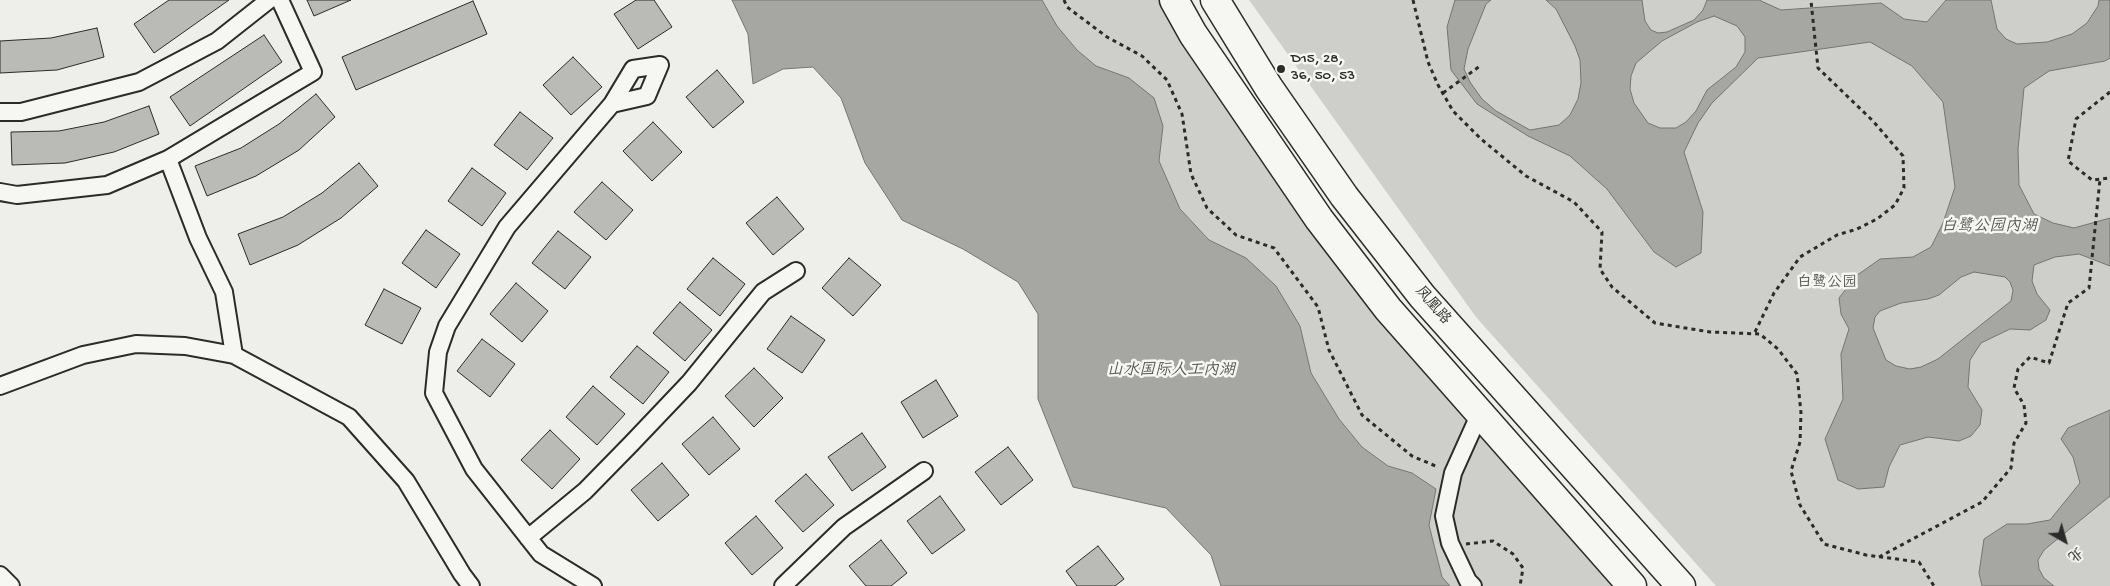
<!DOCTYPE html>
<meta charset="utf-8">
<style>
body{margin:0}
#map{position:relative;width:2110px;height:586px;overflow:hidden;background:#eeeeea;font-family:"Gochi Hand","LXGW WenKai TC",sans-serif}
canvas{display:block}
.north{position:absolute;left:2040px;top:516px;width:50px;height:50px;-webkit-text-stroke:4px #f6f6f2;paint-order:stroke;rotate:142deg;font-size:14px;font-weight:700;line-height:20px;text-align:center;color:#2b2b2b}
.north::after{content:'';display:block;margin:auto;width:18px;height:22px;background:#2b2b2b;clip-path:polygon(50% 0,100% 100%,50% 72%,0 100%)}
</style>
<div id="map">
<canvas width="2110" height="586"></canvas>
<div class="north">北</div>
</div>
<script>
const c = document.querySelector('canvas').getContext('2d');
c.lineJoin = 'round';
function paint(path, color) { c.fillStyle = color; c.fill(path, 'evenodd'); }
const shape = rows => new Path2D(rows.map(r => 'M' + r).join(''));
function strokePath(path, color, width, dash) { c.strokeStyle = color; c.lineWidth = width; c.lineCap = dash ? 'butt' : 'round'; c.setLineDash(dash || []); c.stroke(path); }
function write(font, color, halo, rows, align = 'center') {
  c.font = font + ' "Gochi Hand","LXGW WenKai TC",sans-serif'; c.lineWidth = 5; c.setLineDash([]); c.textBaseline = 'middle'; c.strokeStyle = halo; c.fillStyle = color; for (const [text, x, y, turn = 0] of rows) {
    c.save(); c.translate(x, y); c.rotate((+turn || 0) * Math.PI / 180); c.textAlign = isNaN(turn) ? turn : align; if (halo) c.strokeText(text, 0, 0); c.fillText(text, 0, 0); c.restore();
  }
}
const green = shape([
 [1042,0,1163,0,1617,586,1450,586,1442,577,1429,525,1436,489,1412,474,1388,466,1362,447,1339,419,1311,373,1300,326,1246,258,1209,240,1180,209,1159,161,1163,126,1128,78,1096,66,1077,50,1057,26],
 [1249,0,2110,0,2110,586,1716,586,1476,317]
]);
const water = shape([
 [732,0,1042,0,1057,26,1077,50,1096,66,1129,78,1154,98,1163,126,1159,161,1180,209,1209,240,1246,258,1276,286,1300,326,1311,373,1339,419,1362,447,1388,466,1412,473,1436,489,1429,525,1442,577,1450,586,1221,586,1211,555,1166,508,1073,487,1038,399,1038,314,1018,282,963,249,902,220,865,163,841,98,813,67,783,69,753,84,748,34,732,0],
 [1455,0,1491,0,1486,4,1468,49,1464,69,1470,82,1482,99,1496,111,1530,130,1559,125,1570,115,1578,99,1581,83,1580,60,1575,46,1556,9,1546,0,1642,0,1645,21,1651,30,1658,33,1667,32,1694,20,1703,10,1707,0,1759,0,1781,10,1881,3,1904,19,1927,22,1946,0,1991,0,1997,29,2006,39,2017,44,2047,42,2072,34,2087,23,2098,6,2099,0,2110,0,2110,58,2105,61,2049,71,2024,88,2018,149,2019,185,2034,214,2053,223,2074,228,2110,218,2110,266,2079,254,2055,257,2034,265,2032,281,2037,294,2050,310,2046,320,2030,330,2010,329,1981,343,1970,360,1968,387,1982,410,1980,425,1971,436,1959,441,1928,437,1900,445,1889,467,1884,487,1858,489,1838,480,1825,439,1843,399,1841,354,1849,329,1841,314,1839,298,1856,276,1880,259,1913,257,1931,247,1943,223,1955,187,1943,102,1912,66,1870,42,1758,58,1712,103,1698,123,1684,152,1703,212,1701,253,1676,267,1654,252,1607,189,1570,156,1528,136,1477,104,1451,70,1447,27,1455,0],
 [1714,16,1737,26,1745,37,1745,52,1736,67,1707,90,1696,111,1686,122,1676,128,1660,128,1648,123,1634,103,1630,89,1631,76,1636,63,1662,41,1697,22,1714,16],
 [1974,272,2005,277,2010,282,2013,290,2011,301,1938,359,1921,367,1910,369,1896,366,1886,360,1873,328,1875,317,1880,311,1901,303,1928,299,1939,295,1961,277,1974,272],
 [2110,410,2110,496,2044,550,2038,560,2039,569,2044,578,2054,586,1982,586,1979,573,1984,539,2007,524,2027,524,2050,520,2080,483,2073,457,2061,439,2068,428,2110,410]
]);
const building = shape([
 [169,0,229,0,154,53,134,24,169,0],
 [307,0,351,0,314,16,307,0],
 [636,0,654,0,672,27,638,49,614,14,636,0],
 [473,1,487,34,356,90,342,57,473,1],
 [97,28,104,57,57,70,0,73,0,41,51,38,97,28],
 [264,35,282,62,190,126,170,97,264,35],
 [573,57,602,87,571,115,543,85,573,57],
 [717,70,744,102,713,128,686,97,717,70],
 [316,94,335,117,299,150,256,176,207,196,195,166,241,148,279,124,316,94],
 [149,106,159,134,114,152,65,163,12,165,11,132,59,131,104,122,149,106],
 [520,112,553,138,527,170,494,145,520,112],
 [653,122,682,152,652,181,623,151,653,122],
 [359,163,378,186,341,218,298,245,250,265,238,234,283,217,322,193,359,163],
 [472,168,506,193,482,226,448,201,472,168],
 [602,182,633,210,606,240,574,212,602,182],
 [777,197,804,229,773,255,746,223,777,197],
 [426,230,460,254,436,288,402,263,426,230],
 [558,231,591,257,565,289,532,263,558,231],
 [713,258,745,284,720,316,687,289,713,258],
 [849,258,881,285,853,316,822,288,849,258],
 [516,283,548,311,522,342,490,314,516,283],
 [384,289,421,308,402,344,365,325,384,289],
 [680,302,712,330,685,361,653,333,680,302],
 [791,316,825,340,802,373,767,349,791,316],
 [482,339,515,364,490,397,457,371,482,339],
 [637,346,669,372,643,404,610,377,637,346],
 [754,368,783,398,754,427,725,396,754,368],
 [936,380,958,416,923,438,901,402,936,380],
 [593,386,625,414,597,445,566,417,593,386],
 [713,417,740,449,709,475,682,444,713,417],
 [550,430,580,459,552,489,521,460,550,430],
 [862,433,886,467,852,491,828,457,862,433],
 [1008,447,1033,480,1001,505,975,472,1008,447],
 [662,463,689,495,658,521,631,490,662,463],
 [806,474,834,505,803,532,775,501,806,474],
 [940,496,965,530,932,554,907,521,940,496],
 [756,516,783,548,752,575,725,543,756,516],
 [881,540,907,573,891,586,866,586,849,566,881,540],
 [1098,546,1124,579,1115,586,1077,586,1066,571,1098,546]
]);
const path = shape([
 [1064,0,1067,7,1107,37,1142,56,1167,80,1182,114,1191,174,1207,208,1236,235,1274,248,1318,307,1329,350,1362,415,1412,456,1438,467],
 [1413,0,1428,62,1438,85,1453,111,1481,139,1526,176,1574,202,1602,232,1600,269,1612,287,1655,323,1710,332,1760,334,1778,349,1797,374,1801,413,1800,442,1791,471,1800,505,1824,544,1866,555,1919,562,1934,586],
 [2110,92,2076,119,2068,161,2092,180,2110,178],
 [1443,93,1480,66],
 [1755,332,1774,293,1800,257,1837,235,1857,229,1877,219,1895,205,1904,188,1903,156,1873,121,1818,68,1811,1],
 [1466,544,1493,541,1513,554,1523,568,1520,586],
 [1879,557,1982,502,2011,468,2014,443,2026,423,2024,405,2014,388,2018,369,2030,357,2049,363,2068,303,2089,288,2100,179]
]);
const street = shape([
 [0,112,21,112,139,82,217,41,269,0],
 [0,192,17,195,107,185,168,159],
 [234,355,224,292,198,238,168,159,313,72,280,0],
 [0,386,83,355,136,344,185,346,234,355,349,417,406,481,462,574,471,586],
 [528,538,585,491,631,444,689,383,763,292,796,271],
 [0,575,11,586],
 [593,586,541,554,474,469,434,393,438,352,447,326,507,227,612,104,633,69,660,65,647,96,612,104],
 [783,586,844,527,924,471],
 [1473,586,1468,581,1450,543,1444,516,1453,473,1480,413]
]);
const highway = shape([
 [1174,0,1193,34,1319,219,1388,309,1632,586],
 [1215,0,1269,88,1344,196,1422,296,1681,586]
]);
const markers = [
 [1281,69,5,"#2b2b2b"]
];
const poiNames = [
 ["D15, 28,",1291,60],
 ["36, 50, 53",1291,77]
];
const parkNames = [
 ["白鹭公园",1827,284]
];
const streetNames = [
 ["凤凰路",1432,306,49]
];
const waterNames = [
 ["白鹭公园内湖",1989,228],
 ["山水国际人工内湖",1171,372]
];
paint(green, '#cececa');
paint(water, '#a6a6a3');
strokePath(water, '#757573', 1);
paint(building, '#babab7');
strokePath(building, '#2b2b2b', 1);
strokePath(street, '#2b2b2b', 20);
strokePath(highway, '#2b2b2b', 31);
strokePath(path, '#2b2b2b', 3, [4, 4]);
strokePath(street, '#f6f6f2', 16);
strokePath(highway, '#f6f6f2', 28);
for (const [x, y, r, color] of markers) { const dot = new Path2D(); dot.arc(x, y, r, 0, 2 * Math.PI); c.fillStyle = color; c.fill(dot); strokePath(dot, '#f6f6f2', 2); }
write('15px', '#2b2b2b', '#f6f6f2', poiNames, 'left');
write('15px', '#545453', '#f6f6f2', parkNames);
write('15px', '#2b2b2b', '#f6f6f2', streetNames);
write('italic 16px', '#565655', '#f6f6f2', waterNames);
</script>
